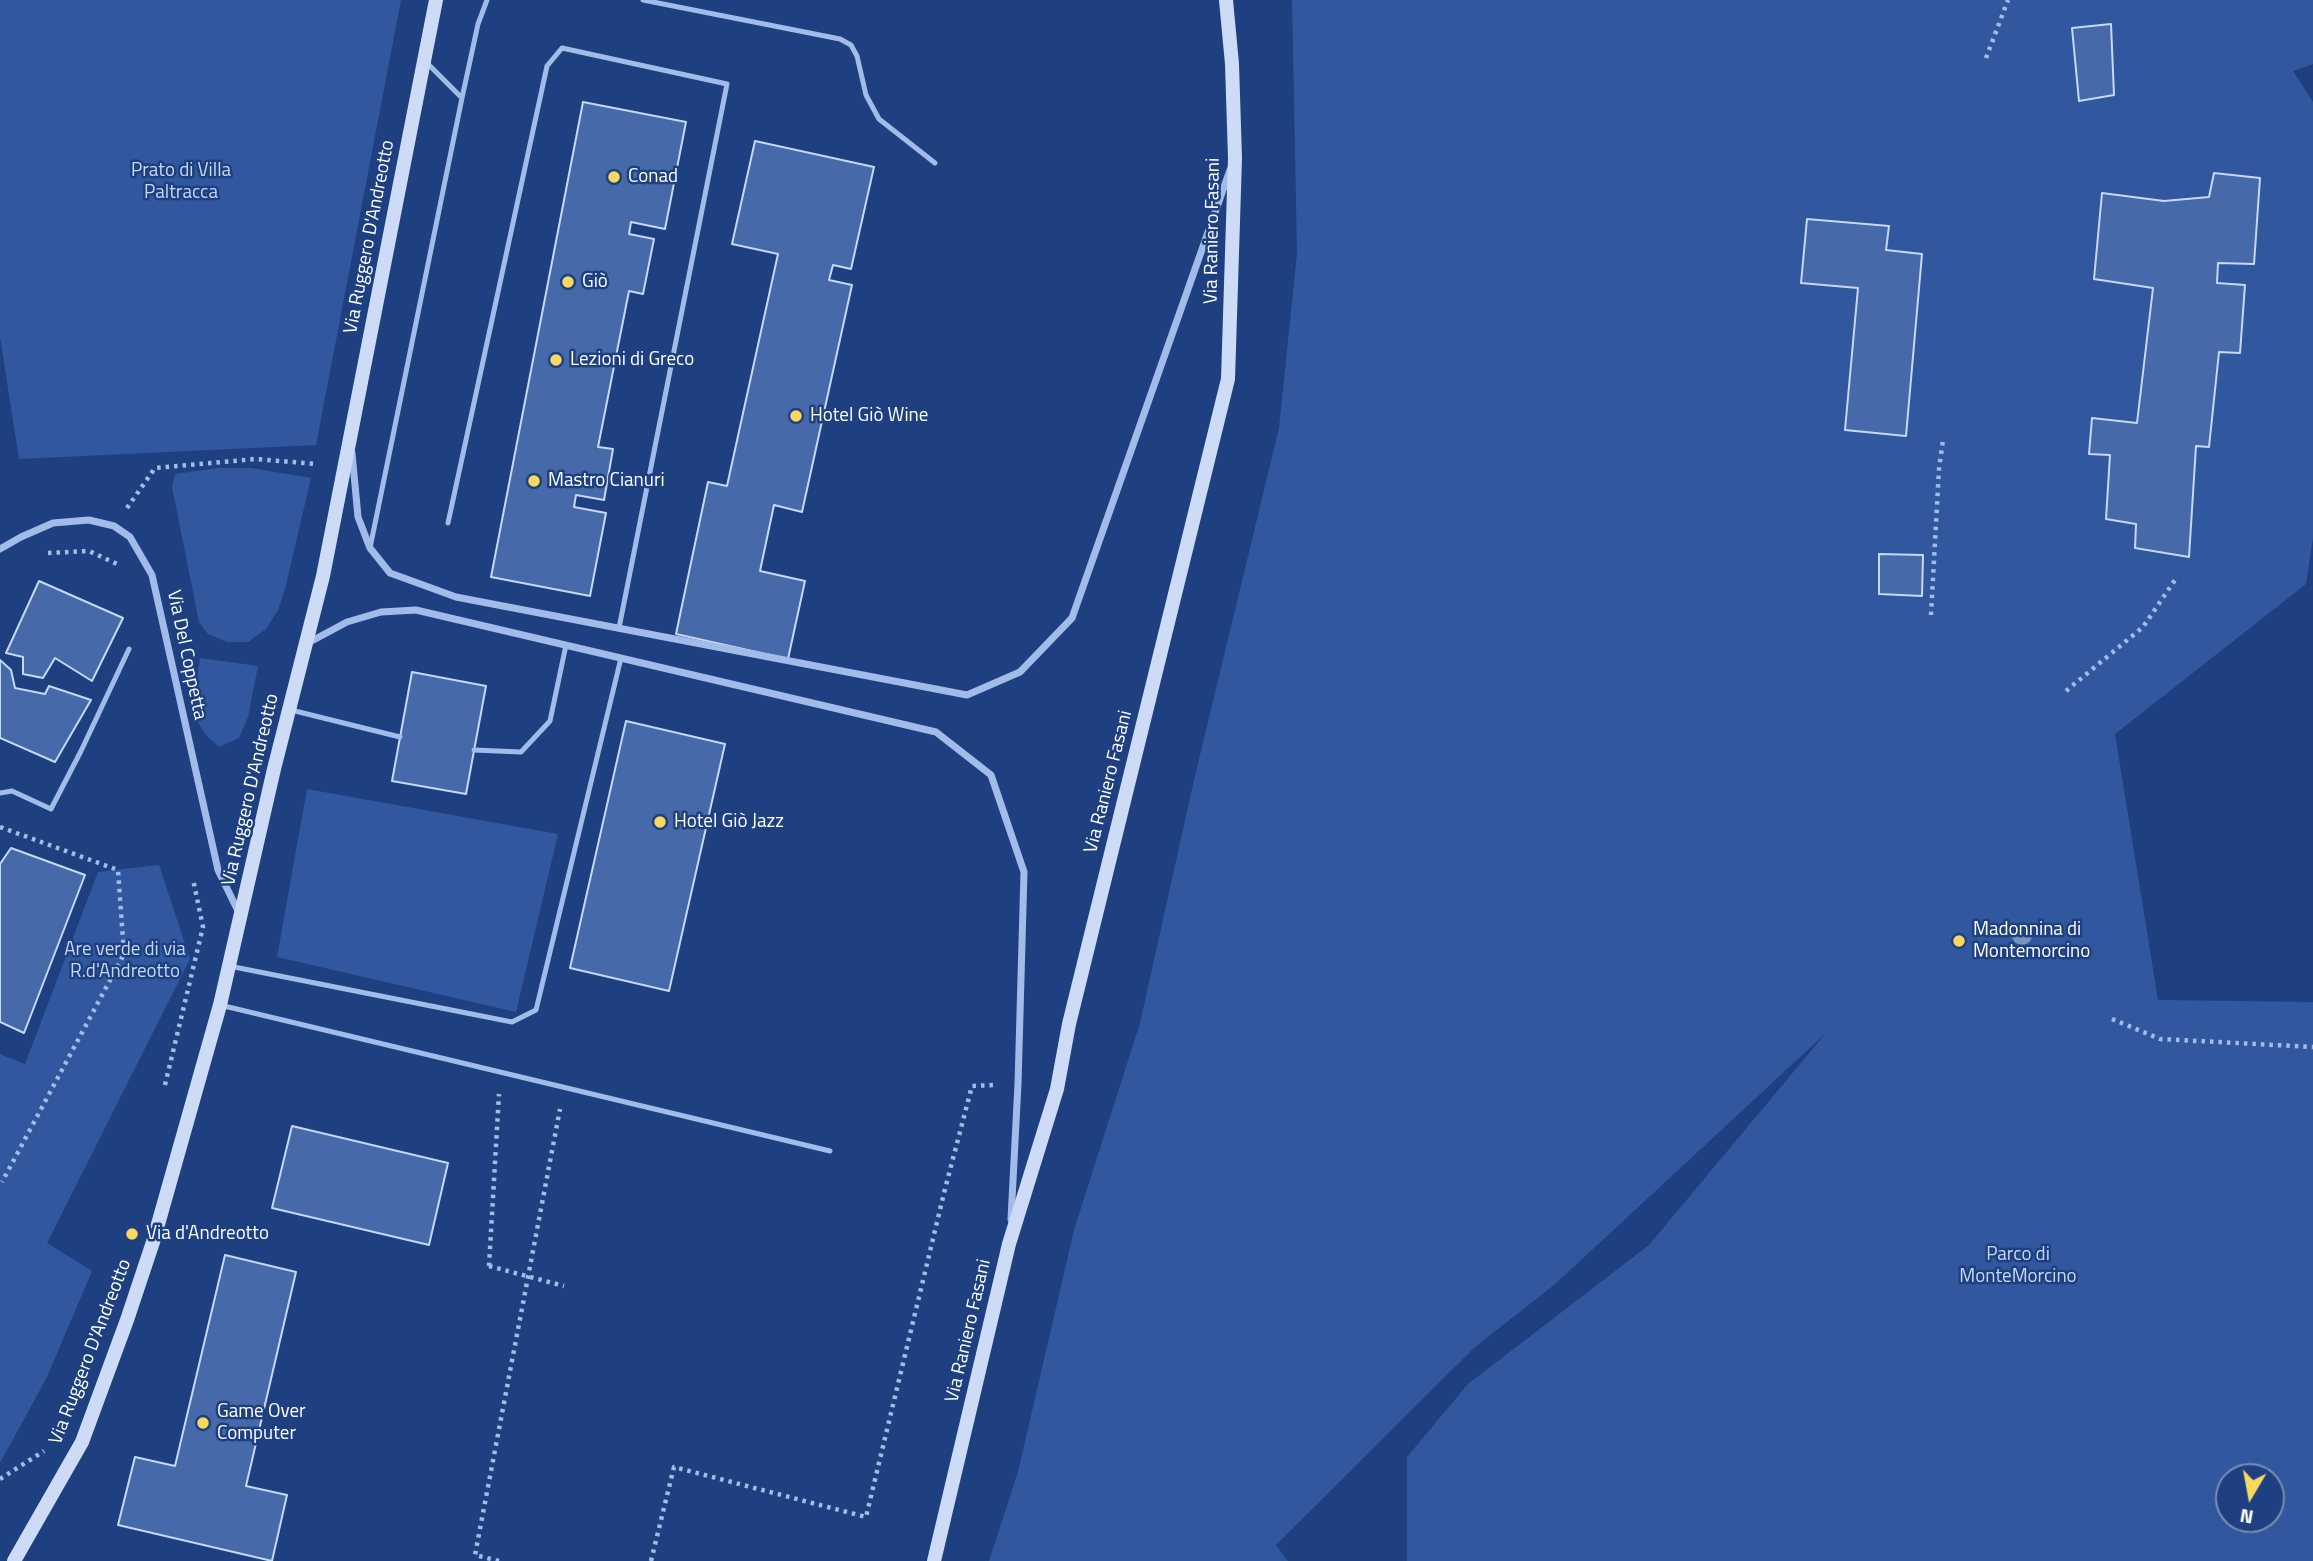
<!DOCTYPE html>
<meta charset="utf-8">
<style>
body{margin:0}
#map{position:relative;width:2313px;height:1561px;overflow:hidden;background:#1e4080;font-family:"Titillium Web",sans-serif}
canvas{display:block}
.north{position:absolute;left:2215px;top:1463px;width:70px;height:70px;box-sizing:border-box;background:#1e4080;border:2px solid #788cb3;border-radius:50%;rotate:190deg;font-size:19px;font-weight:700;line-height:28px;text-align:center;color:#fff}
.north::after{content:'';display:block;margin:auto;width:24px;height:32px;background:#f8d960;clip-path:polygon(50% 0,100% 100%,50% 72%,0 100%)}
</style>
<div id="map">
<canvas width="2313" height="1561"></canvas>
<div class="north">N</div>
</div>
<script>
const c = document.querySelector('canvas').getContext('2d');
c.lineJoin = 'round';
function paint(path, color) { c.fillStyle = color; c.fill(path, 'evenodd'); }
const shape = rows => new Path2D(rows.map(r => 'M' + r).join(''));
function strokePath(path, color, width, dash) { c.strokeStyle = color; c.lineWidth = width; c.lineCap = dash ? 'butt' : 'round'; c.setLineDash(dash || []); c.stroke(path); }
function write(font, color, halo, rows, align = 'center') {
  c.font = font + ' "Titillium Web",sans-serif'; c.lineWidth = 5; c.setLineDash([]); c.textBaseline = 'middle'; c.strokeStyle = halo; c.fillStyle = color; for (const [text, x, y, turn = 0] of rows) {
    c.save(); c.translate(x, y); c.rotate((+turn || 0) * Math.PI / 180); c.textAlign = isNaN(turn) ? turn : align; if (halo) c.strokeText(text, 0, 0); c.fillText(text, 0, 0); c.restore();
  }
}
const green = shape([
 [0,0,401,0,316,445,19,459,0,337],
 [1292,0,2313,0,2313,64,2293,71,2313,102,2313,538,2306,584,2115,734,2158,1000,2313,1002,2313,1561,1407,1561,1407,1457,1468,1384,1649,1245,1825,1034,1554,1285,1475,1347,1276,1545,1288,1561,989,1561,1018,1472,1074,1230,1140,1023,1194,780,1279,428,1297,253],
 [2229,1477,2271,1477,2271,1519,2229,1519],
 [218,468,251,468,311,478,285,589,278,610,266,629,248,642,227,642,208,634,199,622,172,487,175,474],
 [200,658,258,666,248,717,239,738,219,747,205,734,193,713],
 [307,789,558,834,516,1012,277,957],
 [159,865,190,959,47,1243,92,1271,47,1377,0,1463,0,1054,25,1064,98,872]
]);
const building = shape([
 [2111,24,2114,95,2079,101,2072,28,2111,24],
 [583,102,686,122,665,229,631,222,629,234,654,239,643,294,629,291,598,447,613,449,604,500,576,495,574,507,606,513,590,596,491,577,583,102],
 [755,141,874,167,851,269,833,265,829,280,852,285,802,512,774,505,760,571,805,581,788,659,676,634,708,482,727,486,778,254,732,244,755,141],
 [2214,173,2260,178,2254,264,2218,263,2217,283,2245,285,2240,353,2219,352,2209,447,2196,446,2189,557,2135,548,2136,524,2106,519,2110,455,2089,454,2092,418,2137,423,2153,288,2094,279,2102,193,2164,201,2209,197,2214,173],
 [1807,219,1889,226,1886,250,1922,254,1906,436,1845,430,1858,288,1801,283,1807,219],
 [1879,554,1923,555,1922,596,1879,594,1879,554],
 [39,581,123,618,92,681,55,658,43,678,23,674,23,657,6,653,39,581],
 [0,660,11,670,15,688,45,694,49,686,91,700,55,762,0,738,0,660],
 [412,672,486,686,466,794,392,781,412,672],
 [626,721,725,744,669,991,570,968,626,721],
 [11,848,85,875,24,1033,0,1022,0,864,11,848],
 [292,1126,448,1163,429,1245,272,1208,292,1126],
 [225,1255,296,1272,246,1486,287,1495,272,1561,118,1525,135,1457,175,1466,225,1255]
]);
const path = shape([
 [1986,58,2008,0],
 [127,508,155,468,255,459,317,464],
 [48,553,89,551,117,564],
 [1931,615,1939,469,1943,440],
 [2066,691,2143,627,2177,577],
 [0,827,118,870,124,954,2,1182],
 [2112,1019,2160,1039,2313,1047],
 [165,1085,203,927,193,879],
 [489,1266,499,1094],
 [0,1479,44,1451],
 [499,1561,475,1555,560,1109],
 [651,1561,674,1467,866,1517,945,1189,972,1086,994,1085]
]);
const lane = shape([
 [643,0,840,39,851,45,857,56,866,95,879,119,935,163],
 [462,98,478,24,487,0],
 [448,523,547,66,562,48,727,84,619,628],
 [370,548,462,98,426,62],
 [291,710,400,737],
 [474,750,521,752,550,721,566,645],
 [0,793,12,791,51,809,81,751,129,649],
 [229,966,512,1022,536,1010,621,658],
 [220,1005,830,1151]
]);
const street = shape([
 [352,453,358,517,370,548,390,573,456,597,967,695,1020,672,1072,618,1230,170],
 [0,549,21,537,53,523,89,520,114,526,130,537,152,575,218,870,239,913],
 [306,644,347,622,381,612,416,610,936,732,991,775,1024,872,1018,1084,1011,1219]
]);
const secondary = shape([
 [14,1561,82,1442,127,1320,153,1242,220,1005,274,769,323,576,436,0],
 [934,1561,1009,1244,1057,1089,1069,1024,1228,379,1235,158,1232,64,1226,0]
]);
const pathBridge = shape([
 [489,1266,564,1286]
]);
const trees = [
 [2022,935]
];
const markers = [
 [614,177,7,"#f8d960"],
 [568,282,7,"#f8d960"],
 [556,360,7,"#f8d960"],
 [796,416,7,"#f8d960"],
 [534,481,7,"#f8d960"],
 [660,822,7,"#f8d960"],
 [1959,941,7,"#f8d960"],
 [132,1234,7,"#f8d960"],
 [203,1423,7,"#f8d960"]
];
const parkNames = [
 ["Prato di Villa",181,171],
 ["Paltracca",181,193],
 ["Are verde di via",125,950],
 ["R.d'Andreotto",125,972],
 ["Parco di",2018,1255],
 ["MonteMorcino",2018,1277]
];
const poiNames = [
 ["Conad",628,177],
 ["Giò",582,282],
 ["Lezioni di Greco",570,360],
 ["Hotel Giò Wine",810,416],
 ["Mastro Cianuri",548,481],
 ["Hotel Giò Jazz",674,822],
 ["Madonnina di",1973,930],
 ["Montemorcino",1973,952],
 ["Via d'Andreotto",146,1234],
 ["Game Over",217,1412],
 ["Computer",217,1434]
];
const streetNames = [
 ["Via Raniero Fasani",1213,231,-89],
 ["Via Ruggero D'Andreotto",370,237,-79],
 ["Via Del Coppetta",186,655,78],
 ["Via Raniero Fasani",1109,782,-76],
 ["Via Ruggero D'Andreotto",251,790,-77],
 ["Via Raniero Fasani",969,1331,-77],
 ["Via Ruggero D'Andreotto",91,1352,-69]
];
paint(green, '#31589e');
paint(building, '#4669a9');
strokePath(building, '#c6d8f6', 2);
strokePath(path, '#a2bce9', 4.5, [3.5, 5]);
strokePath(lane, '#a2bce9', 5);
strokePath(street, '#a2bce9', 7);
strokePath(secondary, '#cddbf7', 14);
strokePath(pathBridge, '#a2bce9', 4.5, [3.5, 5]);
c.fillStyle = '#7a94c1';
for (const [x, y] of trees) { c.beginPath(); c.arc(x, y, 10, 0, 2 * Math.PI); c.fill(); }
for (const [x, y, r, color] of markers) { const dot = new Path2D(); dot.arc(x, y, r, 0, 2 * Math.PI); c.fillStyle = color; c.fill(dot); strokePath(dot, '#1e4080', 2.5); }
write('19px', '#c6d8f6', '#1e4080', parkNames);
write('19px', '#fff', '#1e4080', poiNames, 'left');
write('19px', '#fff', '#1e4080', streetNames);
</script>
